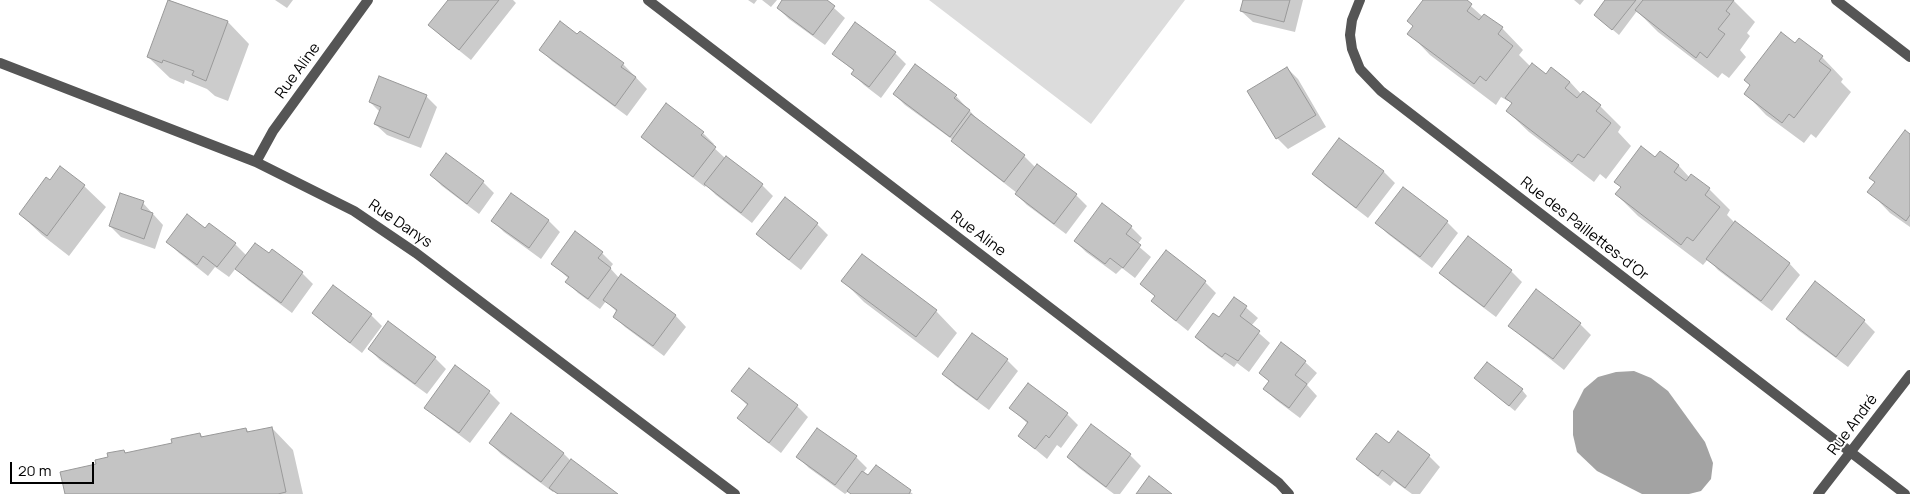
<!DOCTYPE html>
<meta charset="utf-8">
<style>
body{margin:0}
#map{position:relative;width:1910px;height:494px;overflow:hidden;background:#fff;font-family:Manrope,sans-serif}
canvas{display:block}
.scale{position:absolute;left:10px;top:462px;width:84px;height:22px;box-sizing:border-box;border:2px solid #000;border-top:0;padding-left:6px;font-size:15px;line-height:18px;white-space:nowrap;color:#000;-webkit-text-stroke:4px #fff;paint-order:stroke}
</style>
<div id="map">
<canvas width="1910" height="494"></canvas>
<div class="scale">20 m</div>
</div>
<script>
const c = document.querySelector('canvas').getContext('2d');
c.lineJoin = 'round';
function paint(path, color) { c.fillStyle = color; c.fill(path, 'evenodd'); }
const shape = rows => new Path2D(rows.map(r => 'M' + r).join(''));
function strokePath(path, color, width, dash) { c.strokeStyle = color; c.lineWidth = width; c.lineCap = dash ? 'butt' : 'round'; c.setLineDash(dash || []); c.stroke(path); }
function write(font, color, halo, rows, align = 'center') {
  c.font = font + ' Manrope,sans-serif'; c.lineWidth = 4; c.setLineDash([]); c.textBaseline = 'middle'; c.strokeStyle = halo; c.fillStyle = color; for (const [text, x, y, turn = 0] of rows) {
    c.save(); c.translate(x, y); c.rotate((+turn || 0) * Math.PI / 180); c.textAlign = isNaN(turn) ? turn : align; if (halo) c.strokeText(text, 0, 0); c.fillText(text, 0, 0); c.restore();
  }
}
const green = shape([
 [929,0,1185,0,1091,124]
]);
const water = shape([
 [1634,371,1651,378,1668,391,1705,442,1713,463,1711,479,1701,491,1689,494,1642,494,1597,471,1577,452,1573,435,1573,411,1584,389,1598,377,1616,372]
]);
const shadow = shape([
 [169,0,228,22,249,44,228,101,215,96,207,89,185,80,184,84,170,78,148,57],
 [275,0,293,0,287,8],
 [449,0,513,0,516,3,471,60,441,36,430,25],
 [748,0,757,0,754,4],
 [762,0,777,0,771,7],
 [784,0,825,0,845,18,825,45,789,19,778,8],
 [1244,0,1303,0,1295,32,1253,22,1241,11],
 [1425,0,1464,0,1483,17,1502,28,1523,50,1519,55,1531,67,1547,76,1570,82,1581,94,1600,106,1621,127,1618,132,1631,146,1606,179,1600,174,1594,182,1529,132,1507,111,1513,104,1509,100,1508,101,1501,97,1496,105,1430,55,1409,33,1414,26],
 [1574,0,1584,0,1580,5],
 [1607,0,1733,0,1755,22,1747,33,1750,36,1740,50,1746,57,1729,78,1722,73,1718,78,1658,32,1637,11,1619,35,1595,15],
 [578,36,590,40,623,64,647,89,627,116,552,61,541,50],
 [1795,45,1822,57,1843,79,1841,82,1851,92,1816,138,1811,134,1804,143,1766,115,1745,93],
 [895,53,906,64,881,98,864,85,853,74,855,72,834,54],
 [916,65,956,96,980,122,1024,156,1036,168,1076,195,1087,206,1066,234,1027,205,1016,194,1017,193,964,152,953,140,905,105,894,94],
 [1287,68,1298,79,1326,127,1288,149,1277,138],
 [426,96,437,107,421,148,387,135,375,124,380,112,370,102],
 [703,133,714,144,712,146,725,158,762,185,773,196,752,223,716,195,706,185,705,187,654,148,642,137],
 [1910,135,1910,227,1890,213,1869,191,1876,183,1870,178],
 [1340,139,1384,172,1395,183,1368,218,1325,185,1314,174],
 [1661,152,1679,166,1690,178,1709,189,1730,210,1727,215,1735,223,1789,263,1800,275,1772,311,1718,270,1708,259,1703,265,1638,216,1616,194],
 [431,175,483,182,494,193,479,214,442,186],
 [50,181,84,186,106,207,69,256,42,235,20,214],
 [512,194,549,221,560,232,541,259,504,232,493,221],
 [143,203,163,225,155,249,121,237,110,226],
 [1447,222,1458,233,1432,268,1388,234,1377,223],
 [817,224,828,235,801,270,769,245,758,234],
 [1131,227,1142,238,1137,245,1151,257,1135,278,1122,268,1116,274,1086,252,1075,241],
 [205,230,235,244,247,256,269,254,272,251,302,273,313,284,292,313,248,280,236,268,229,277,215,267,208,276,179,253,168,242],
 [1468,238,1511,271,1522,282,1496,317,1452,284,1441,273],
 [1166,252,1205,282,1216,293,1188,331,1164,312,1152,301,1156,297,1142,284],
 [602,253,613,264,610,268,620,279,675,315,686,327,664,356,625,327,614,316,617,312,606,301,600,309,578,293,567,282,569,279,553,264],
 [862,255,936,311,957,333,938,358,864,302,843,281],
 [1235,298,1258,318,1251,326,1270,343,1249,372,1237,363,1234,367,1208,348,1196,337,1219,319],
 [313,313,371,315,382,326,362,353,325,324],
 [1787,318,1864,321,1875,332,1848,367,1798,330],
 [1580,324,1591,335,1564,370,1521,336,1510,325],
 [369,349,435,358,446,369,427,394,380,360],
 [1007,360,1018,371,989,410,955,385,944,374],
 [1305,362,1317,373,1307,385,1317,396,1300,418,1276,400,1265,389,1270,382,1260,373],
 [1475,378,1522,390,1527,396,1515,411],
 [733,391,797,406,808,417,781,453,750,429,739,418,748,406],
 [489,392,500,403,470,443,437,418,426,407],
 [1011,408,1067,414,1078,425,1061,448,1057,445,1047,459,1019,436,1028,424],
 [272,428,293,450,303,494,66,494,98,465,124,451,127,454,173,444,200,434,204,438,246,429,250,433],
 [490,443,563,453,571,461,616,494,558,494,554,491,553,492,501,454],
 [1390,445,1429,456,1440,467,1420,494,1412,494,1394,481,1390,486,1369,470,1358,459],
 [1130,455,1141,466,1120,494,1114,494,1079,468,1068,457],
 [798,457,856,457,867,468,863,473,869,477,876,466,913,494,852,494,849,491,845,494,809,468]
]);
const building = shape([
 [168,0,228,21,206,81,192,75,194,71,163,60,162,63,147,57,168,0],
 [448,0,499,0,459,50,428,25,448,0],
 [782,0,827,0,835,6,813,35,777,8,782,0],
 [1243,0,1290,0,1284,22,1240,11,1243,0],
 [1423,0,1467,0,1472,4,1467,11,1479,20,1484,14,1503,27,1498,34,1513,46,1486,81,1480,76,1474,84,1407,34,1413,26,1407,21,1423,0],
 [1605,0,1636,0,1612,30,1594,15,1605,0],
 [1643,0,1734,0,1726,11,1730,14,1718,29,1725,34,1707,58,1700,52,1696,58,1635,10,1643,0],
 [560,21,577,34,580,31,624,63,621,67,636,77,615,106,539,50,560,21],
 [855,22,896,52,869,87,851,74,854,70,832,54,855,22],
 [1781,32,1795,43,1799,38,1823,56,1819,61,1831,70,1794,118,1789,114,1782,123,1744,94,1750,85,1744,80,1781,32],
 [1532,63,1546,74,1551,67,1570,82,1565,88,1577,98,1583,91,1601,105,1596,111,1611,123,1584,158,1578,154,1572,162,1506,111,1512,103,1505,98,1532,63],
 [915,64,957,95,954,98,970,110,950,137,893,94,915,64],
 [1287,67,1316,115,1276,139,1247,91,1287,67],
 [379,76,427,95,409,138,374,124,381,107,369,102,379,76],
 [666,103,704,132,701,135,716,147,693,177,641,137,666,103],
 [971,114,1025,155,1004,182,951,141,971,114],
 [1905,130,1910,134,1910,215,1906,221,1867,192,1875,182,1869,178,1905,130],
 [1339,138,1384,171,1356,208,1312,174,1339,138],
 [1641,146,1655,157,1660,151,1679,165,1674,172,1686,181,1691,174,1710,188,1705,195,1720,207,1693,241,1687,237,1681,245,1615,194,1621,187,1614,182,1641,146],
 [446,153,484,181,467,204,430,175,446,153],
 [726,156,763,184,741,213,704,184,726,156],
 [1037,164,1077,194,1054,224,1015,194,1037,164],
 [60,166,85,185,47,236,19,214,46,177,50,180,60,166],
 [1403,187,1448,221,1420,257,1375,223,1403,187],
 [120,193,144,201,141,209,153,213,144,239,109,226,120,193],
 [511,193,549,220,529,248,491,221,511,193],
 [785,197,818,223,789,260,756,234,785,197],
 [1102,203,1132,226,1126,234,1141,245,1123,268,1110,258,1105,264,1074,241,1102,203],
 [187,214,205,228,209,223,236,243,217,267,203,256,197,265,166,242,187,214],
 [1735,221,1790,263,1761,301,1706,259,1735,221],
 [575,231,603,252,598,258,611,268,588,299,565,282,569,277,551,264,575,231],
 [1468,236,1512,270,1484,307,1439,273,1468,236],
 [255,243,269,253,272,249,303,272,281,303,235,269,255,243],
 [1166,250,1206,281,1176,321,1151,301,1155,296,1140,284,1166,250],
 [862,254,937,310,916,337,841,281,862,254],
 [621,274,676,315,653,346,613,317,617,310,603,300,621,274],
 [1815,281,1865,320,1836,357,1786,319,1815,281],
 [333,285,372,314,350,343,312,313,333,285],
 [1536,289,1581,323,1553,359,1508,326,1536,289],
 [1234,297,1247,306,1240,316,1260,331,1238,361,1225,353,1222,357,1195,337,1213,313,1219,317,1234,297],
 [388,321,436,357,415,384,368,349,388,321],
 [972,333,1008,359,977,400,942,374,972,333],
 [1281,342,1306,361,1295,375,1307,384,1289,408,1263,389,1269,381,1259,373,1281,342],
 [1487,362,1523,389,1509,406,1474,378,1487,362],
 [455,365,490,391,459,433,424,408,455,365],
 [749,368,798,405,769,443,737,418,748,404,731,391,749,368],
 [1028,383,1068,413,1049,438,1046,435,1035,449,1018,436,1028,422,1009,408,1028,383],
 [511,413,564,453,541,482,489,443,511,413],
 [1091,424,1131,454,1106,487,1067,457,1091,424],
 [272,427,286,492,278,494,65,494,60,472,96,464,95,460,108,457,107,453,124,450,125,453,172,443,171,439,200,433,201,437,246,428,247,432,272,427],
 [817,428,857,456,835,485,796,457,817,428],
 [1398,431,1430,455,1405,488,1382,470,1378,476,1356,459,1376,433,1389,443,1398,431],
 [571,459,618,494,558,494,549,488,571,459],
 [876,465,911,490,909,494,851,494,847,491,862,471,868,475,876,465],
 [1149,476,1172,494,1136,494,1149,476]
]);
const street = shape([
 [648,0,1279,483,1289,494],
 [1360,0,1352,20,1350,35,1352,49,1360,69,1381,91,1905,494],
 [1836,0,1910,57],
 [0,63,256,162,354,211,416,253,735,494],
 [256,162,273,131,368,0],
 [1818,494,1910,375]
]);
const streetNames = [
 ["Rue Aline",298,71,-54],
 ["Rue Danys",400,224,34],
 ["Rue des Paillettes-d'Or",1584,229,38],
 ["Rue Aline",978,234,37],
 ["Rue André",1853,425,-53]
];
paint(green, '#dcdcdc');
paint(water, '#a3a3a3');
paint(shadow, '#0003');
paint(building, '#c4c4c4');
strokePath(building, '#999', 1);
strokePath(street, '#555', 10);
write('15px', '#000', '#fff', streetNames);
</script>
